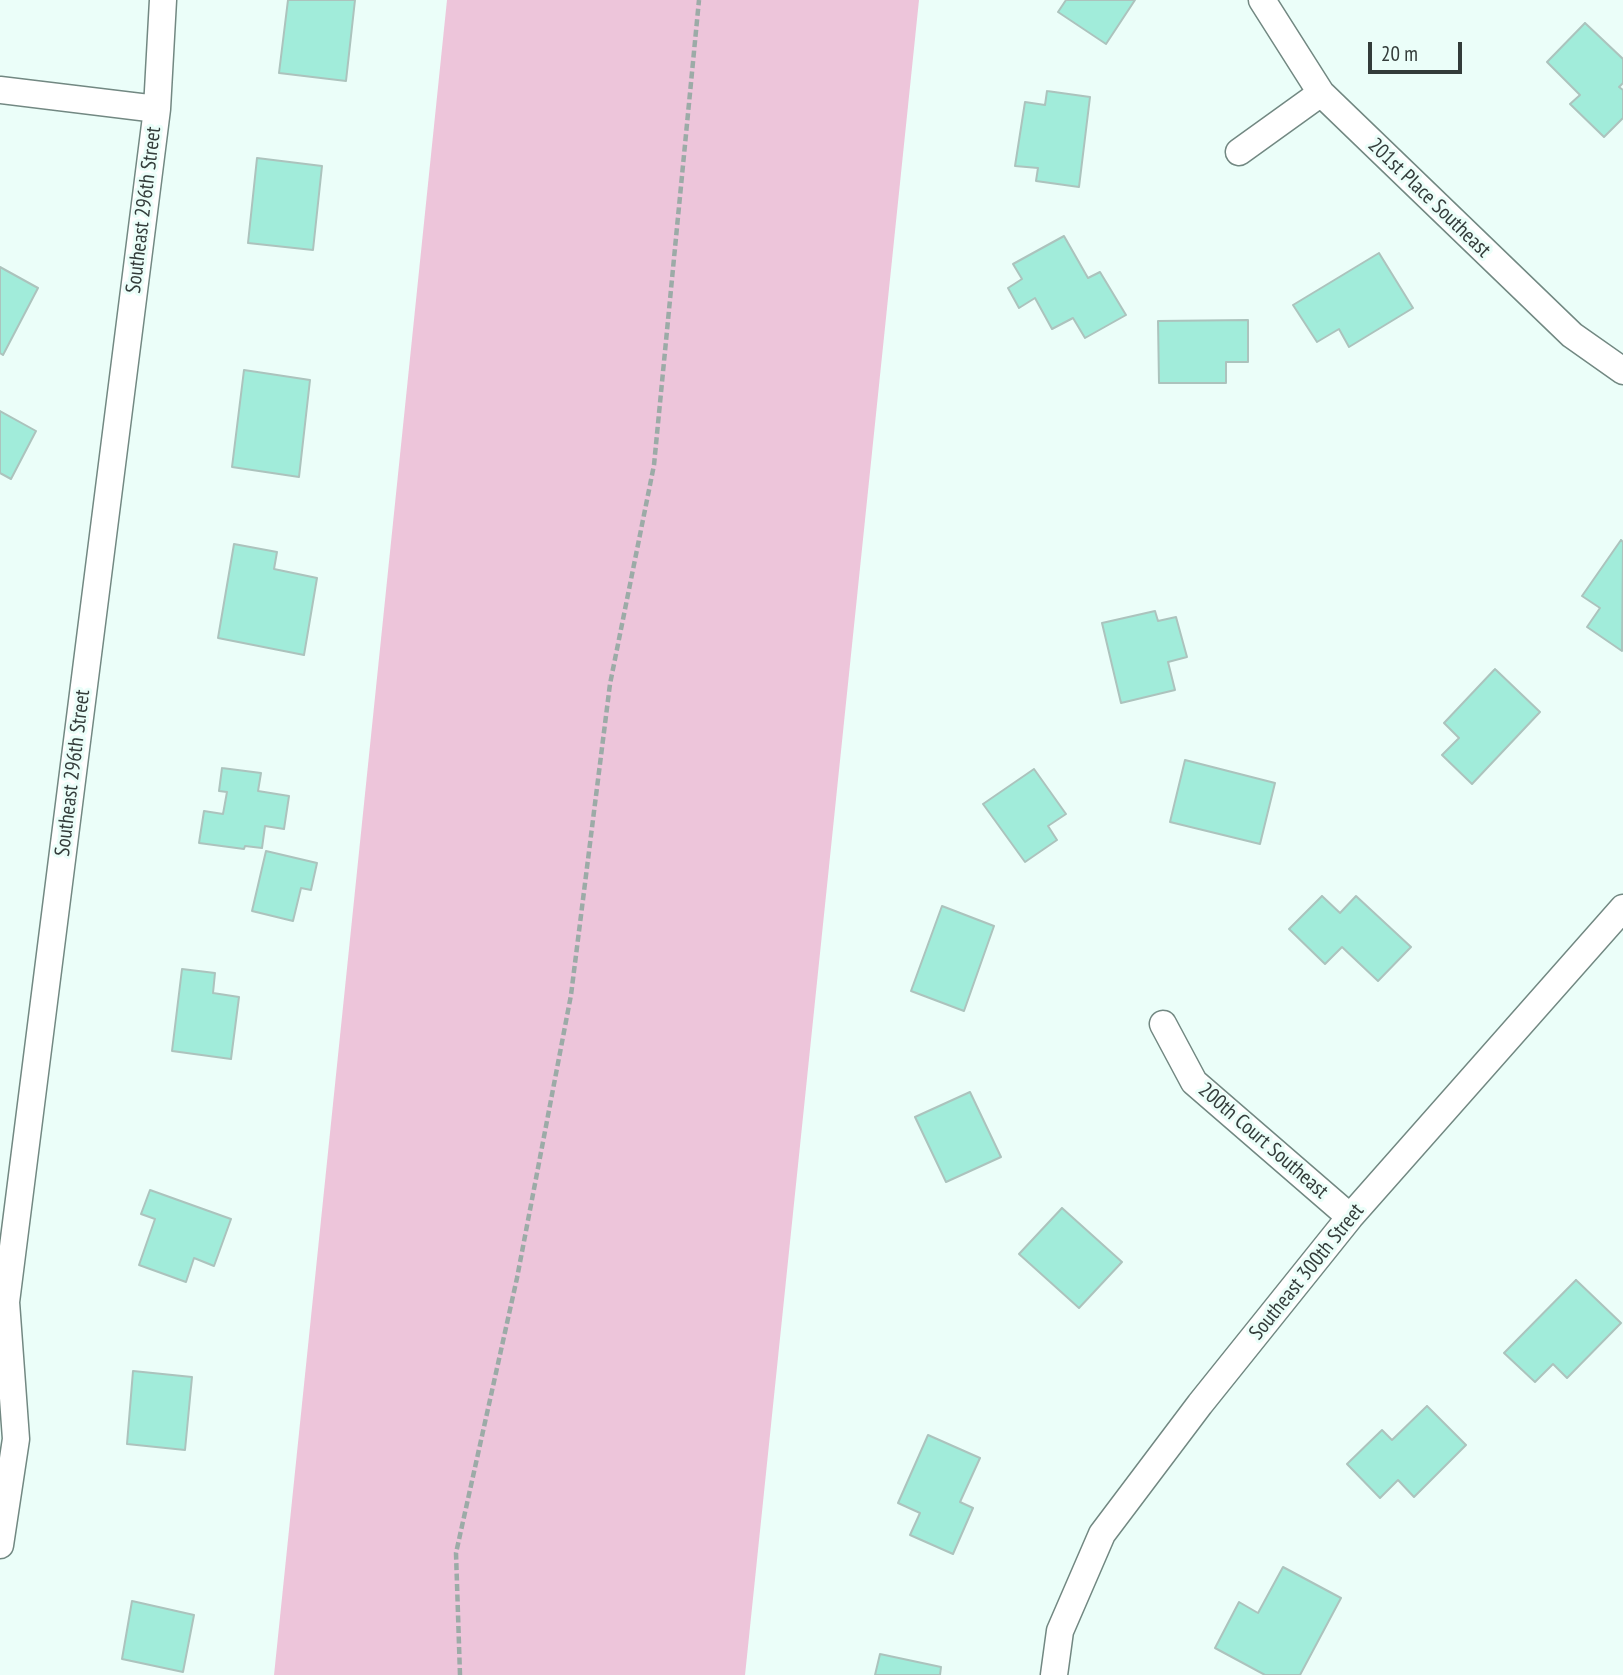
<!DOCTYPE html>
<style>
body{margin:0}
#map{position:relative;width:1623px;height:1675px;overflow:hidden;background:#ebfef9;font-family:"PT Sans Narrow",sans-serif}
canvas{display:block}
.scale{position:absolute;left:1368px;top:42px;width:94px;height:32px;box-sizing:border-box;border:4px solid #333c3a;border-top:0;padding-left:9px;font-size:21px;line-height:24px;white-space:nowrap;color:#333c3a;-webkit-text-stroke:5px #ebfef9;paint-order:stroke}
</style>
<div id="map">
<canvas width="1623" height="1675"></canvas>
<div class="scale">20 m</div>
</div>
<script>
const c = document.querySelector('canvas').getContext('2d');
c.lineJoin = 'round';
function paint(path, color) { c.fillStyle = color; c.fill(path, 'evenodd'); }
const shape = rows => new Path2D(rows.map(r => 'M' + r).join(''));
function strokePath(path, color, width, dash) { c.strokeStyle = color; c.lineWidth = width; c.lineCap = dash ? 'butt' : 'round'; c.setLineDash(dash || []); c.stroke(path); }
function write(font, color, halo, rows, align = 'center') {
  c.font = font + ' "PT Sans Narrow",sans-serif'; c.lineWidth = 6; c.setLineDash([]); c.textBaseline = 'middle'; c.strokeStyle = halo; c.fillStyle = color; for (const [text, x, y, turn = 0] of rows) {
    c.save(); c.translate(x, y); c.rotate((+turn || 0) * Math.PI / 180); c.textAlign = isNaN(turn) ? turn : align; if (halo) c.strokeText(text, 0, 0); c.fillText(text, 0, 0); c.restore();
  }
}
const green = shape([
 [447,0,919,0,745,1675,274,1675]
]);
const building = shape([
 [288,0,355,0,346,81,279,73,288,0],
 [1066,0,1135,0,1106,44,1058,12,1066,0],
 [1585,23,1623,59,1623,83,1619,87,1623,90,1623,118,1604,137,1570,104,1580,95,1547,62,1585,23],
 [1047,91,1090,97,1079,187,1036,181,1038,168,1015,166,1025,102,1045,105,1047,91],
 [257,158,322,166,313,250,248,243,257,158],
 [1064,236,1088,278,1100,272,1126,315,1085,338,1073,318,1052,329,1035,298,1019,308,1008,288,1022,279,1013,264,1064,236],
 [1379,253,1413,308,1349,347,1339,329,1317,342,1293,305,1379,253],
 [0,267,38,288,3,355,0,353,0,267],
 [1248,320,1248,362,1226,362,1226,383,1159,383,1158,321,1248,320],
 [244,370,310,380,299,477,232,467,244,370],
 [0,411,36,431,11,479,0,473,0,411],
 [1621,540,1623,542,1622,651,1587,627,1600,608,1582,596,1621,540],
 [234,544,277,552,274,569,317,578,304,655,218,638,234,544],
 [1155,611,1158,621,1176,617,1187,657,1168,662,1175,690,1121,703,1102,623,1155,611],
 [1495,669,1540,712,1472,784,1442,755,1459,738,1444,723,1495,669],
 [1185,760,1275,783,1260,844,1170,822,1185,760],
 [222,768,261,773,258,791,289,796,284,829,265,826,262,848,245,846,244,849,199,843,204,811,223,814,227,792,219,791,222,768],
 [1034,769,1066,814,1048,826,1057,840,1025,862,983,804,1034,769],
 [266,851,317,863,311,890,301,888,293,921,252,911,266,851],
 [1322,896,1340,913,1356,896,1411,947,1378,981,1342,947,1325,964,1289,929,1322,896],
 [942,906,994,926,964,1011,911,991,942,906],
 [182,969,215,973,213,993,239,997,231,1059,172,1051,182,969],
 [970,1092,1001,1157,946,1182,915,1117,970,1092],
 [150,1190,231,1219,214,1266,194,1258,186,1282,139,1265,155,1219,141,1214,150,1190],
 [1062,1208,1122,1262,1079,1308,1019,1254,1062,1208],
 [1576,1280,1621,1323,1567,1378,1553,1364,1535,1382,1504,1353,1576,1280],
 [133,1371,192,1377,185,1450,127,1444,133,1371],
 [1427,1406,1466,1445,1414,1497,1398,1480,1380,1498,1347,1464,1382,1430,1392,1440,1427,1406],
 [928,1435,980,1458,960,1502,973,1508,953,1554,910,1535,920,1513,898,1503,928,1435],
 [1283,1567,1341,1598,1300,1675,1265,1675,1215,1648,1239,1602,1258,1613,1283,1567],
 [132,1601,194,1615,183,1672,122,1659,132,1601],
 [880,1654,941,1667,940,1675,875,1675,880,1654]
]);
const path = shape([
 [460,1675,456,1553,517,1278,571,995,610,684,654,465,699,0]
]);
const street = shape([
 [1262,0,1321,93,1572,335,1623,371],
 [0,90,157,109],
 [1239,152,1321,93],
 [1163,1024,1194,1082,1350,1217],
 [0,1545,16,1439,6,1302,157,109,163,0],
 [1054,1675,1060,1631,1102,1534,1200,1404,1350,1217,1623,908]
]);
const streetNames = [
 ["201st Place Southeast",1429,198,44],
 ["Southeast 296th Street",144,210,-83],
 ["Southeast 296th Street",73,773,-83],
 ["200th Court Southeast",1263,1141,41],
 ["Southeast 300th Street",1307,1272,-51]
];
paint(green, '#edc5da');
paint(building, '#a1ecda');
strokePath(building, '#acc3bd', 2);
strokePath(street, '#728882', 29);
strokePath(path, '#9caba7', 4.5, [7, 3.5]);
strokePath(street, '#fff', 26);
write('21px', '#333c3a', '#ebfef9', streetNames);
</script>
